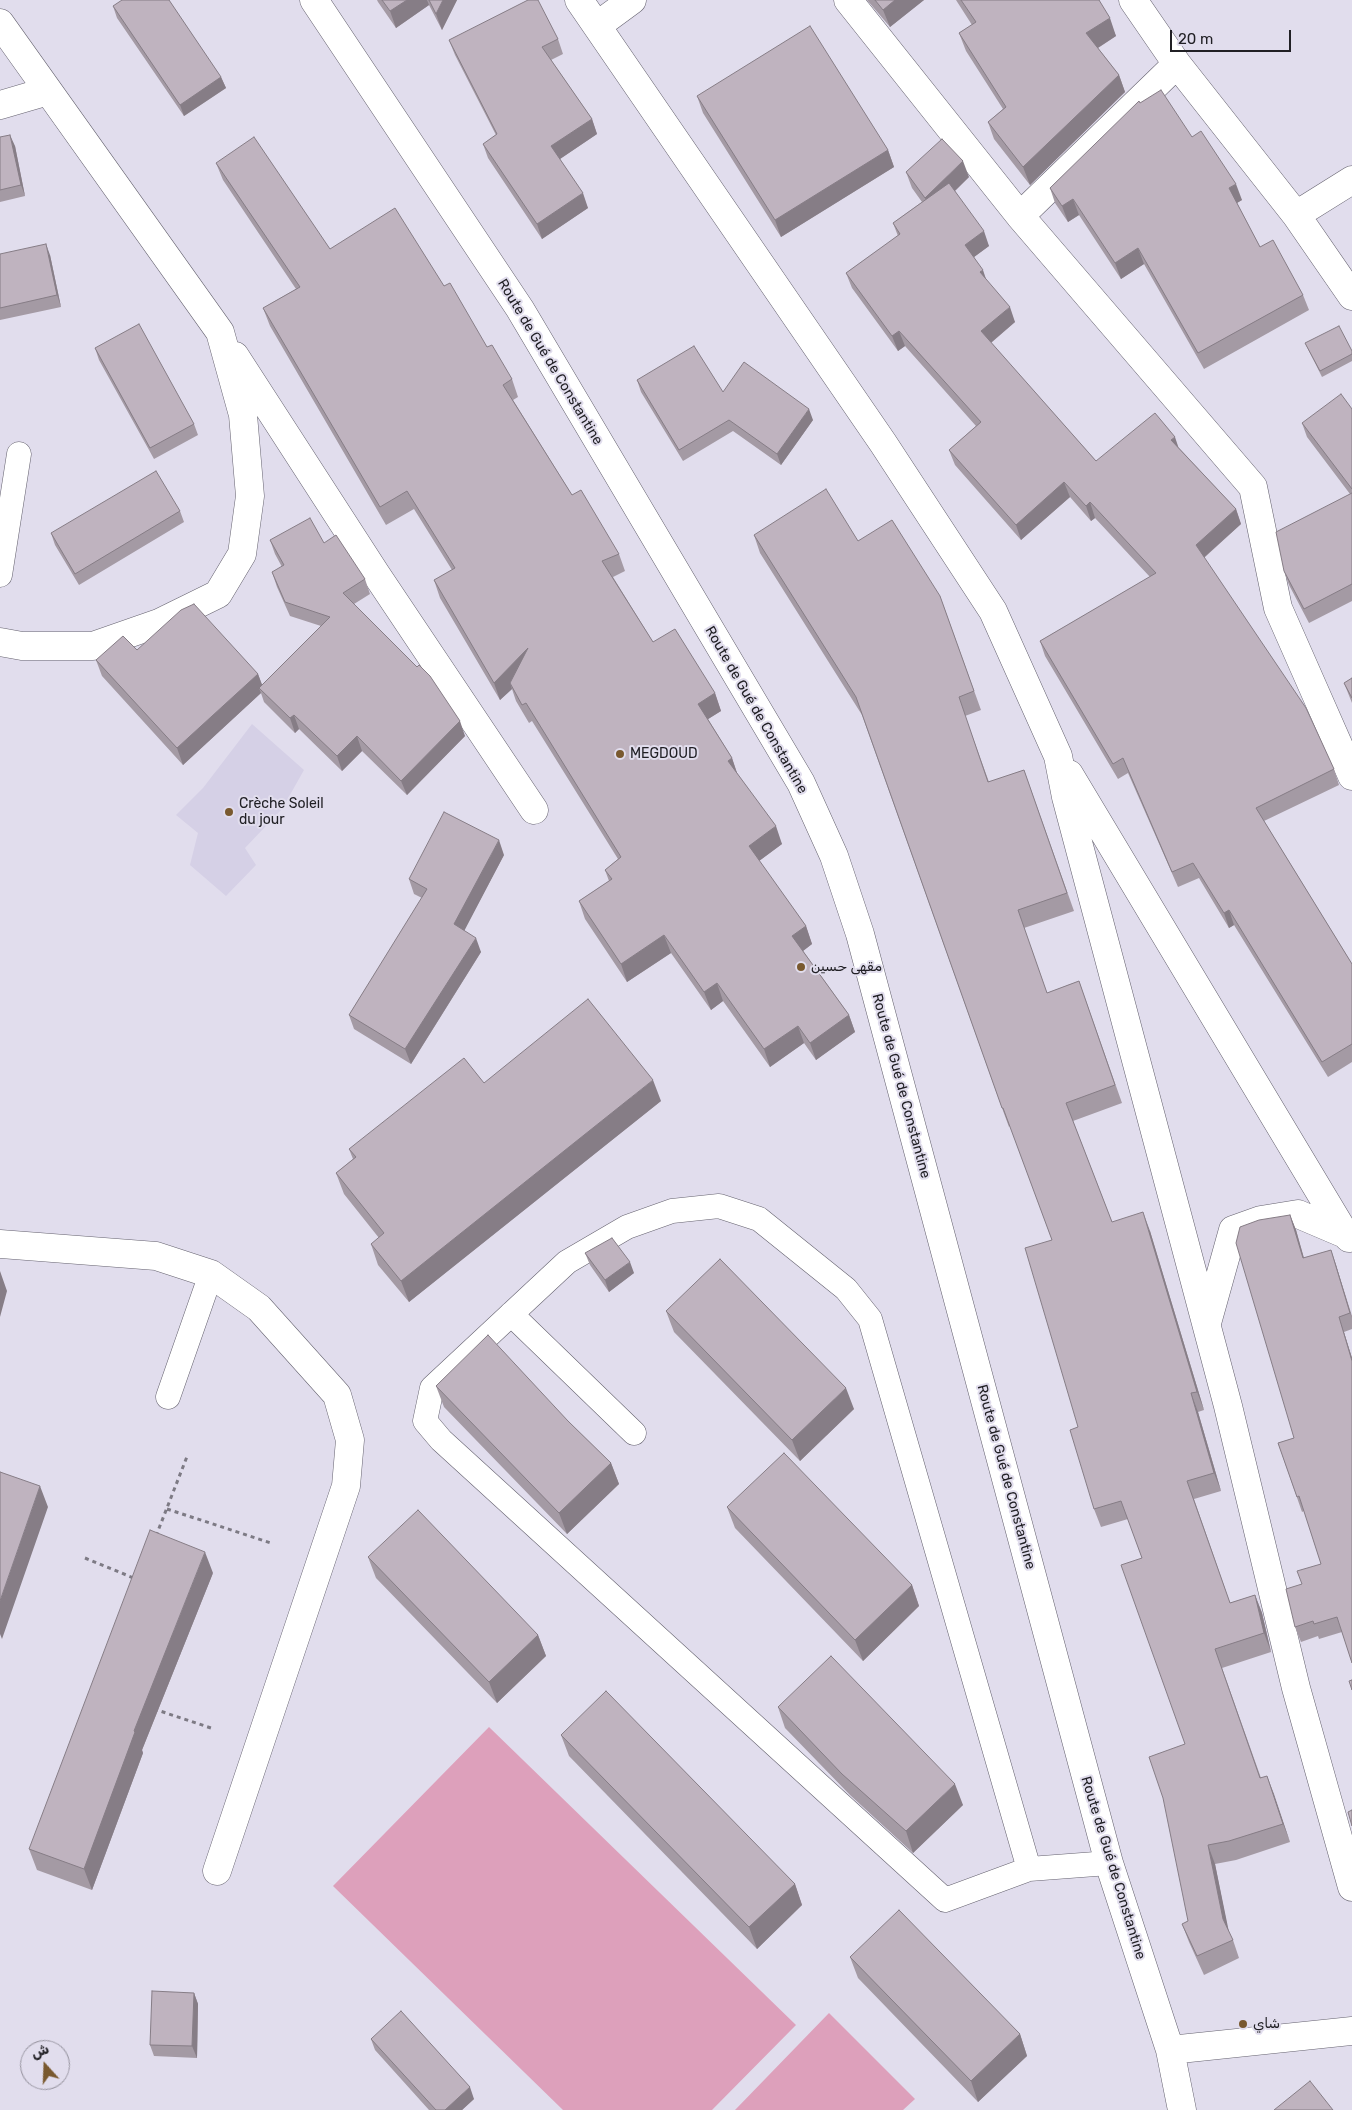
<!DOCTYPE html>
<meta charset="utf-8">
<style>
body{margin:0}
#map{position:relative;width:1352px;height:2110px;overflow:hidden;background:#e1dded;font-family:Rubik,"Noto Naskh Arabic",sans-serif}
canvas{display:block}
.north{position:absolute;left:20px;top:2040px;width:50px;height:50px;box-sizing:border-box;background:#e1dded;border:1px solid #94919d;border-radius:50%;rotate:340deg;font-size:14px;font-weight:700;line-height:20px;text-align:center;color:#212025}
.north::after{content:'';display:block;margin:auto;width:18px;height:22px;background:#79592f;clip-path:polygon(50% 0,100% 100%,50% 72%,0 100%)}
.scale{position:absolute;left:1170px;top:30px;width:121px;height:22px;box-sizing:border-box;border:2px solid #212025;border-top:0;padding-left:6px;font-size:15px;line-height:18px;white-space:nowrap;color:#212025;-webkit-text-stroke:4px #e1dded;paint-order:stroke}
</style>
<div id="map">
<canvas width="1352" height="2110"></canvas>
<div class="north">ش</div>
<div class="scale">20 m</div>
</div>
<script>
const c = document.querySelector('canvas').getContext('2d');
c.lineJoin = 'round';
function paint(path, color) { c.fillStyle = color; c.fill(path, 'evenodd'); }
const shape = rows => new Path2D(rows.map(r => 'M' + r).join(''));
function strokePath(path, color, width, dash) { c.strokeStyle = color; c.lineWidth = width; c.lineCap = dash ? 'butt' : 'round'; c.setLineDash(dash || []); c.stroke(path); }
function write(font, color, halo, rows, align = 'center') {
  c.font = font + ' Rubik,"Noto Naskh Arabic",sans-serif'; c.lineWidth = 4; c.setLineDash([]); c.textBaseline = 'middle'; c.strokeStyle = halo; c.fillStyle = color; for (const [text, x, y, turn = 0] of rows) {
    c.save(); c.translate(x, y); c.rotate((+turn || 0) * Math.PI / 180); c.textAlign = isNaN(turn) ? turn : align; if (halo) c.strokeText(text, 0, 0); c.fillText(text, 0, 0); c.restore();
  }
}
const built = shape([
 [252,724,304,770,282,809,245,848,256,865,226,896,190,865,198,833,176,815,203,788]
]);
const green = shape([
 [489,1727,796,2025,712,2110,563,2110,333,1886],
 [829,2013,915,2099,903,2110,735,2110]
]);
const path = shape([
 [167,1509,271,1543],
 [156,1536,188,1454],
 [85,1558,136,1579],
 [154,1709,211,1728]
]);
const lane = shape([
 [0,575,19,454],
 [511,1314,634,1433],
 [168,1397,211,1274],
 [1029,1869,870,1319,846,1289,759,1219,719,1206,672,1211,627,1227,567,1262,432,1388,425,1421,441,1440,945,1900,1029,1869,1109,1863]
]);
const street = shape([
 [579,0,883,443,993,611,1058,756,1066,797,1228,1406,1296,1688,1352,1887],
 [848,0,1020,216,1253,487,1278,608,1352,776],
 [1133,0,1177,64,1296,215,1352,296],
 [0,23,220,332,243,415,250,496,242,554,218,594,159,623,93,646,22,646,0,642],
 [598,25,632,0],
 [0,105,48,91],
 [1296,215,1352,180],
 [1020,216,1177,64],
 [235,356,376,574,534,810],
 [1069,774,1345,1234],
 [0,1244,156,1256,211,1274,259,1308,337,1395,350,1440,346,1486,217,1871],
 [1207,1323,1233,1230,1261,1220,1298,1214,1345,1234,1349,1238]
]);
const secondary = shape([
 [314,0,520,309,801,783,834,856,860,934,1109,1863,1170,2050,1182,2110],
 [1170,2050,1352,2031]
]);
const wall = shape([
 [377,0,457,0,442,30,429,5,396,28,378,2],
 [867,0,924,0,890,27],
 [956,0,1099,0,1116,36,1098,48,1119,75,1125,92,1030,185,994,139,988,122,1003,109,966,51,959,33,972,25],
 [113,6,221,77,226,88,184,116,117,18],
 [558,39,563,54,551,60,592,119,597,134,560,159,588,208,542,239,488,158,483,144,496,135,455,55,449,40],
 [697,96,888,150,894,167,781,237,703,113],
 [1140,103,1192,137,1242,200,1237,203,1260,247,1303,295,1309,310,1204,369,1144,264,1121,279,1079,215,1068,222,1055,203,1050,188],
 [0,137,15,146,25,196,0,202],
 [216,163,330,249,444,286,487,347,512,379,518,397,513,400,572,495,619,554,625,571,613,577,653,642,715,693,721,711,708,719,732,758,737,773,782,844,759,861,806,926,812,944,803,951,849,1015,855,1032,816,1060,804,1043,770,1067,723,1001,711,1010,671,953,627,982,585,919,579,901,609,881,605,870,618,859,532,721,529,723,516,701,512,689,500,700,440,598,434,580,452,570,414,509,386,525,270,326,263,308,296,289,223,180],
 [906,172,969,177,955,191,989,246,974,257,987,281,1015,322,991,343,1096,461,1179,448,1236,509,1241,524,1204,558,1334,769,1339,785,1264,821,1352,964,1352,1062,1328,1077,1234,925,1229,928,1199,878,1178,887,1128,773,1118,779,1045,656,1040,641,1150,577,1095,518,1091,521,1070,497,1021,540,955,465,949,450,976,426,905,346,898,351,852,288,846,273,898,236,893,223,922,202,912,188],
 [0,254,50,255,61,307,0,320],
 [1305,343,1352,351,1352,361,1322,377],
 [95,348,194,424,198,435,154,459,99,360],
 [637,380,723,392,813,420,781,465,733,431,683,461,641,392],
 [1352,409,1352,601,1309,623,1289,585,1284,571,1350,494,1307,437,1302,423],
 [180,511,184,522,79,585,55,545,51,533],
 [754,535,858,541,940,596,981,710,965,716,989,782,1024,770,1074,911,1024,928,1047,993,1079,981,1122,1103,1073,1121,1112,1222,1150,1231,1204,1410,1198,1412,1221,1491,1194,1499,1230,1603,1255,1595,1262,1613,1271,1652,1222,1668,1261,1778,1267,1776,1290,1842,1236,1860,1215,1864,1228,1930,1233,1940,1239,1958,1204,1975,1189,1942,1182,1924,1188,1921,1185,1744,1142,1558,1128,1519,1101,1527,1094,1509,1078,1427,1052,1240,1010,1126,1009,1127,1002,1108,862,715,760,553],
 [270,540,324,543,365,579,370,594,354,604,465,736,407,795,362,751,342,771,299,729,295,733,264,702,261,693,183,765,102,676,96,660,137,650,258,674,262,685,321,626,290,616,277,587,272,572,282,567,275,554],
 [1352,678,1352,703,1344,683],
 [504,855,464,930,481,952,411,1064,354,1029,349,1015,422,898,414,894,409,879],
 [484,1083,661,1101,409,1302,378,1265,371,1244,379,1238,344,1194,336,1173,353,1159,349,1149],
 [1290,1215,1296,1230,1304,1258,1331,1250,1336,1265,1352,1316,1352,1329,1344,1332,1352,1358,1352,1663,1342,1632,1319,1639,1318,1636,1301,1642,1295,1627,1302,1584,1321,1564,1304,1511,1302,1512,1278,1443,1294,1438],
 [585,1253,634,1273,609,1292,590,1265],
 [666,1311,854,1409,800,1461,674,1332],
 [436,1386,568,1421,611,1463,619,1484,567,1534,444,1407],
 [727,1507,912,1585,919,1606,863,1661,735,1528],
 [368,1557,538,1635,546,1656,497,1703,376,1578],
 [213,1573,142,1750,143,1753,92,1890,37,1870,29,1849],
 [778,1707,963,1805,913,1853,850,1795,785,1728],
 [561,1735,795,1884,802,1905,757,1949,569,1756],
 [850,1957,1020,2034,1027,2056,978,2102,858,1978],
 [194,1993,198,2004,197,2058,154,2056,150,2045],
 [371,2039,474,2099,462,2110,429,2110,375,2050]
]);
const shadedWall = shape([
 [407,0,427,0,429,5,396,28,390,11],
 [443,0,457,0,442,30,436,14],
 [895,0,924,0,890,27,883,10],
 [1110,18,1116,36,1093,51,1086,33],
 [1119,75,1125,92,1030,185,1023,167],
 [221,77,226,88,184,116,180,105],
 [592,119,597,134,557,161,551,146],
 [10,135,15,146,25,196,21,185],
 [888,150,894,167,781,237,775,220],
 [963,161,969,177,931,214,925,198],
 [1236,184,1242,200,1235,204,1229,188],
 [583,193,588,208,542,239,537,224],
 [1073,199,1079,215,1068,222,1062,206],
 [984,231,989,246,970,260,965,245],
 [46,244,50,255,61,307,57,295],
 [1138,248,1144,264,1121,279,1115,263],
 [983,270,988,285,980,272],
 [1010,307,1015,322,987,346,981,331],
 [899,331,905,346,898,351,892,336],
 [809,409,813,420,781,465,777,454],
 [1175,437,1180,452,1171,440],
 [1064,482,1070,497,1021,540,1016,525],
 [1090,502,1095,518,1091,521,1086,506],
 [1236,509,1241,524,1201,560,1196,545],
 [528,648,510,683,512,689,500,700,494,683],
 [258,674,264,690,259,688,261,693,183,765,177,748],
 [715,693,721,711,705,721,698,704],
 [294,715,299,729,295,733,290,718],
 [460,721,465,736,407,795,401,781],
 [357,736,362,751,342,771,337,756],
 [732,758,738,776,728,761],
 [776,826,782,844,755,864,749,846],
 [499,840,504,855,460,939,454,924],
 [1229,910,1234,925,1229,928,1224,913],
 [806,926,812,944,799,954,792,936],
 [664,935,671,953,627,982,621,964],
 [476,938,481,952,411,1064,405,1049],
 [717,983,723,1001,711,1010,704,992],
 [849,1015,855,1032,816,1060,810,1043],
 [798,1026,804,1043,770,1067,764,1049],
 [653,1080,661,1101,409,1302,401,1281],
 [1143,1212,1150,1231,1204,1410,1197,1392],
 [1290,1215,1296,1230,1308,1273,1303,1258],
 [1331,1250,1336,1265,1352,1318,1350,1313],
 [630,1262,634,1273,609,1292,605,1280],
 [0,1271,7,1291,0,1317],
 [1339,1317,1352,1358,1352,1361],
 [846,1388,854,1409,800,1461,792,1440],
 [1191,1393,1198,1412,1221,1491,1214,1473],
 [611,1463,619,1484,567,1534,559,1513],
 [40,1486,48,1507,2,1639,0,1634,0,1601],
 [205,1552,213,1573,142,1750,143,1753,92,1890,84,1869,134,1731],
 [912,1585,919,1606,863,1661,855,1640],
 [1255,1595,1262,1613,1271,1652,1264,1633],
 [538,1635,546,1656,497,1703,489,1682],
 [1267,1776,1274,1794,1290,1842,1283,1824],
 [955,1784,963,1805,913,1853,906,1831],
 [1208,1845,1215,1864,1230,1937,1223,1919],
 [795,1884,802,1905,757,1949,749,1927],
 [194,1993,198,2004,197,2058,192,2046],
 [1020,2034,1027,2056,978,2102,971,2081],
 [470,2087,474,2099,462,2110,445,2110]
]);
const building = shape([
 [122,0,169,0,221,77,180,105,113,6,122,0],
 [382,0,407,0,390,11,382,0],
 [429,0,443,0,436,14,429,0],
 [528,0,538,0,558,39,542,47,592,119,551,146,583,193,537,224,483,144,497,134,449,40,528,0],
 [875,0,895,0,883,10,875,0],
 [961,0,1099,0,1110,18,1086,33,1119,75,1023,167,988,122,1006,107,959,33,976,22,961,0],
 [810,26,888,150,775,220,697,96,810,26],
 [1161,90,1192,137,1201,131,1236,184,1229,188,1260,247,1273,240,1303,295,1198,353,1138,248,1115,263,1073,199,1062,206,1050,188,1139,101,1140,103,1161,90],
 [10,135,21,185,0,190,0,137,10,135],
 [254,137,330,249,395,208,444,286,450,283,487,347,492,345,512,379,503,385,572,495,581,490,619,554,602,561,653,642,675,629,715,693,698,704,732,758,728,761,776,826,749,846,806,926,792,936,849,1015,810,1043,798,1026,764,1049,717,983,704,992,664,935,621,964,579,901,612,879,605,870,621,857,526,703,522,705,510,683,528,648,494,683,434,580,455,568,407,491,380,507,263,308,300,287,216,163,254,137],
 [942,139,963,161,925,198,906,172,942,139],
 [949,183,984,231,965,245,983,270,980,272,1010,307,981,331,1096,461,1155,413,1175,437,1171,440,1236,509,1196,545,1306,708,1334,769,1256,808,1352,964,1352,1044,1322,1062,1229,910,1224,913,1193,863,1172,872,1123,758,1113,764,1040,641,1156,573,1090,502,1086,506,1064,482,1016,525,949,450,981,422,899,331,892,336,846,273,900,234,893,223,949,183],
 [46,244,57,295,0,308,0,254,46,244],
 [139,324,194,424,150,448,95,348,139,324],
 [1339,326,1352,351,1352,354,1320,371,1305,343,1339,326],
 [694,346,723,392,744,362,809,409,777,454,729,420,679,450,637,380,694,346],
 [1341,394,1352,409,1352,489,1302,423,1341,394],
 [156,471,180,511,75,574,51,533,156,471],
 [826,489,858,541,892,520,940,596,974,691,959,697,988,782,1024,770,1067,893,1018,910,1047,993,1079,981,1115,1085,1066,1103,1112,1222,1143,1212,1197,1392,1191,1393,1214,1473,1187,1481,1230,1603,1255,1595,1264,1633,1215,1649,1260,1778,1267,1776,1283,1824,1229,1841,1208,1845,1223,1919,1233,1940,1197,1956,1182,1924,1188,1921,1163,1798,1149,1757,1185,1744,1121,1565,1142,1558,1121,1501,1094,1509,1070,1430,1078,1427,1025,1248,1052,1240,1003,1108,1002,1108,856,697,754,535,826,489],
 [1352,493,1352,584,1304,609,1284,571,1276,532,1352,493],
 [310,518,324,543,336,535,365,579,343,593,417,667,419,665,430,676,460,721,401,781,357,736,337,756,294,715,290,718,259,688,330,617,285,602,272,572,284,565,270,540,310,518],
 [194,604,258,674,177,748,96,660,123,636,137,650,181,610,194,604],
 [1352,678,1352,698,1344,683,1352,678],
 [444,812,499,840,454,924,476,938,405,1049,349,1015,427,889,409,879,444,812],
 [588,999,653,1080,401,1281,371,1244,384,1233,336,1173,356,1157,349,1149,464,1058,484,1083,588,999],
 [1290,1215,1303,1258,1331,1250,1350,1313,1339,1317,1352,1361,1352,1663,1337,1617,1314,1624,1313,1621,1295,1627,1286,1589,1302,1584,1297,1571,1321,1564,1299,1496,1297,1497,1278,1443,1294,1438,1236,1243,1240,1227,1259,1220,1290,1215],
 [612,1238,630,1262,605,1280,585,1253,612,1238],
 [720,1259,846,1388,792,1440,666,1311,720,1259],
 [488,1335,568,1421,611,1463,559,1513,436,1386,488,1335],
 [784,1453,912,1585,855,1640,727,1507,784,1453],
 [0,1472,40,1486,0,1601,0,1472],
 [418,1510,538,1635,489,1682,368,1557,418,1510],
 [150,1530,205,1552,134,1731,135,1732,84,1869,29,1849,150,1530],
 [831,1656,955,1784,906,1831,842,1774,778,1707,831,1656],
 [1352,1680,1352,1690,1349,1681,1352,1680],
 [606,1691,795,1884,749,1927,561,1735,606,1691],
 [1352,1810,1352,1826,1348,1812,1352,1810],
 [899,1910,1020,2034,971,2081,850,1957,899,1910],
 [152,1991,194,1993,192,2046,150,2045,152,1991],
 [401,2011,470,2087,445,2110,436,2110,371,2039,401,2011],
 [1310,2081,1333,2110,1274,2110,1310,2081]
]);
const markers = [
 [620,754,5,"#79592f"],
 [229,812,5,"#79592f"],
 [801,967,5,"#79592f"],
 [1243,2024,5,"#79592f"]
];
const streetNames = [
 ["Route de Gué de Constantine",550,362,59],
 ["Route de Gué de Constantine",756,710,60],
 ["Route de Gué de Constantine",901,1086,75],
 ["Route de Gué de Constantine",1006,1477,75],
 ["Route de Gué de Constantine",1113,1868,73]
];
const poiNames = [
 ["MEGDOUD",630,754],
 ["Crèche Soleil",239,804],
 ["du jour",239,820],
 ["مقهى حسين",811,967],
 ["شاي",1253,2024]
];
paint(built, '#d5d0e6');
paint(green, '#dda0bb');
strokePath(lane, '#65626f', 25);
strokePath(street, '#65626f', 29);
strokePath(secondary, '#65626f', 29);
strokePath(path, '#7d7a84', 3, [4, 4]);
strokePath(lane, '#fff', 24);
strokePath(street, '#fff', 28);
strokePath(secondary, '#fff', 28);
paint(wall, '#a49aa4');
paint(shadedWall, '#867d86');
paint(building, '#bfb3bf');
strokePath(building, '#867d86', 1);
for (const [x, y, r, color] of markers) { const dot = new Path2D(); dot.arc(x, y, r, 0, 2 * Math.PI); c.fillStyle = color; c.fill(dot); strokePath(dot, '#e1dded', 2); }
write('14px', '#212025', '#e1dded', streetNames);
write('14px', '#212025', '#e1dded', poiNames, 'left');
</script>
